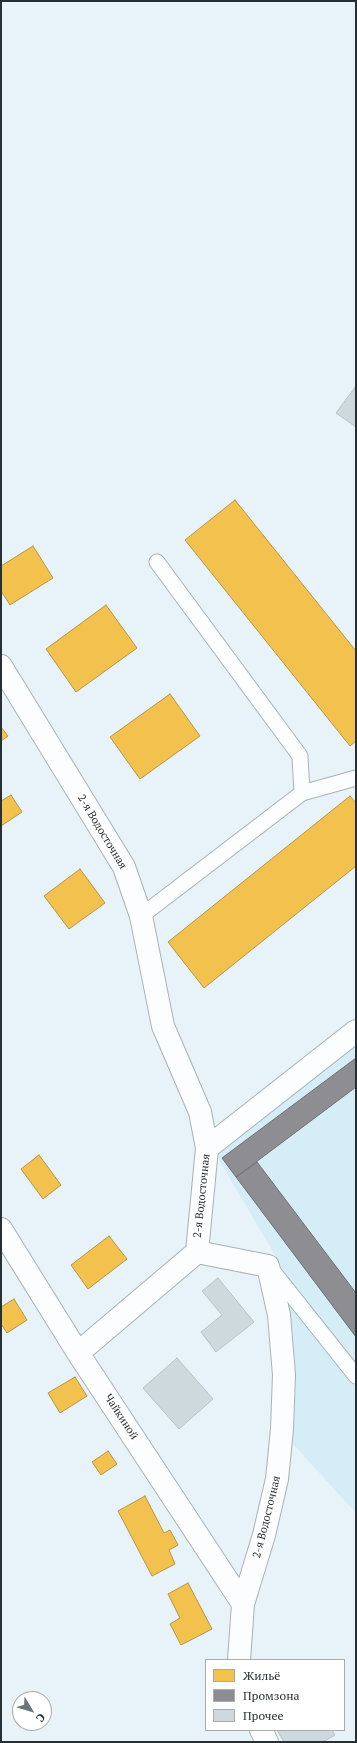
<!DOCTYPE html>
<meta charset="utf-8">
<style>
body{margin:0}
#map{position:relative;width:357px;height:1743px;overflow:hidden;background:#e7f3f8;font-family:"PT Serif",serif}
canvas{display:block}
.frame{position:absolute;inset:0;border:2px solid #263034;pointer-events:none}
.legend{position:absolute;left:205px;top:1659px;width:140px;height:72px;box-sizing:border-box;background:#fff;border:1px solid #a8acae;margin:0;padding:5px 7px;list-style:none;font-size:12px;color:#263034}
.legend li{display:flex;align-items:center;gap:8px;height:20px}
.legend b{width:20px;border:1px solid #a8acae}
.north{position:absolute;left:12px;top:1691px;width:40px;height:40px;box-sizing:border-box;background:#fff;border:1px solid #a8acae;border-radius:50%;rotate:128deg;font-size:11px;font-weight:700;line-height:16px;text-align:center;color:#263034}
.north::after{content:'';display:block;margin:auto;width:14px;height:18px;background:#6a7479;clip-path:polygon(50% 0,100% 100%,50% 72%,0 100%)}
</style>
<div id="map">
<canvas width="357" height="1743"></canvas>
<div class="frame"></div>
<ul class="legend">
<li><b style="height:11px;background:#f2c14e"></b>Жильё</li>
<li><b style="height:11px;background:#8d8d92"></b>Промзона</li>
<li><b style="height:11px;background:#ced9dd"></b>Прочее</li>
</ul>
<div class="north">С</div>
</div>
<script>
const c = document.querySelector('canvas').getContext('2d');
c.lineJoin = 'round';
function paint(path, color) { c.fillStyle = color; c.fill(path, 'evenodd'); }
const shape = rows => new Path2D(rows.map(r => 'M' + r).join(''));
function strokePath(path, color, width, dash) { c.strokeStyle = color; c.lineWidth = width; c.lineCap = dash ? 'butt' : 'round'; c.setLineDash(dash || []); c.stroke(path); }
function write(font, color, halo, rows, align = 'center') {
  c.font = font + ' "PT Serif",serif'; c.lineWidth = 4; c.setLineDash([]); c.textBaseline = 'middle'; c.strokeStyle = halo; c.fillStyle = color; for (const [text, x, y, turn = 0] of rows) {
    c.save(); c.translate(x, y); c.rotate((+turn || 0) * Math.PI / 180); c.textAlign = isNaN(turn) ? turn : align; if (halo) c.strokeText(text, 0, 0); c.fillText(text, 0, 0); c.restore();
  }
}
const built = shape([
 [356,1042,356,1513,293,1444,296,1376,290,1317,279,1262,215,1153]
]);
const homes = shape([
 [235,500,356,651,356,741,350,746,185,540,235,500],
 [33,546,53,578,10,605,1,591,1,566,33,546],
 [106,605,137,648,76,692,46,649,106,605],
 [170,694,200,736,140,779,110,737,170,694],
 [1,727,8,736,1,741,1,727],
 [11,795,22,812,1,826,1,801,11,795],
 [350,796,356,803,356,866,204,988,168,942,350,796],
 [80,869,105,903,69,929,44,896,80,869],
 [39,1155,61,1185,43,1199,21,1169,39,1155],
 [109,1236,127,1259,88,1289,71,1265,109,1236],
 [14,1299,27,1320,7,1333,1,1324,1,1307,14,1299],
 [75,1377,87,1396,60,1413,48,1393,75,1377],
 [108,1451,117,1464,101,1475,92,1462,108,1451],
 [145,1496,164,1533,170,1530,178,1545,169,1550,175,1564,152,1576,118,1511,145,1496],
 [188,1583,212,1629,181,1645,170,1624,180,1618,168,1594,188,1583]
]);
const industry = shape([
 [356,1058,356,1087,236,1177,222,1158,356,1058],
 [257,1162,356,1293,356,1337,236,1177,257,1162]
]);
const building = shape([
 [356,386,356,427,336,413,356,386],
 [218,1278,254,1322,216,1352,201,1332,222,1315,202,1291,218,1278],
 [177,1358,213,1399,179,1429,143,1388,177,1358],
 [277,1730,332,1730,335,1735,323,1742,284,1742,277,1730]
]);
const service = shape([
 [157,562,300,756,302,793],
 [141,916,302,793,356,778],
 [271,1269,356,1376]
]);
const minor = shape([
 [1,666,124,867,141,916,163,1026,200,1112,207,1148,197,1252,268,1266,279,1315,284,1375,282,1429,277,1479,264,1535,243,1604,239,1660],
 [207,1148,356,1031],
 [1,1229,78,1353,243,1604],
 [78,1353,197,1252],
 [261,1730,267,1742]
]);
const streetNames = [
 ["2-я Водосточная",102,832,59],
 ["2-я Водосточная",202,1196,-84],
 ["Чайкиной",121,1417,57],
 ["2-я Водосточная",267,1517,-76]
];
paint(built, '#d5edf7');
paint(homes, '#f2c14e');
strokePath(homes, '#b59646', 1);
paint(industry, '#8d8d92');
strokePath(industry, '#6e7176', 1);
paint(building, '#ced9dd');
strokePath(building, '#b8c2c6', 1);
strokePath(service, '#a8b2b6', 17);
strokePath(minor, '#a8b2b6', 24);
strokePath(service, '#fbfdfe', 15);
strokePath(minor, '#fbfdfe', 22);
write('11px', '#263034', '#fff', streetNames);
</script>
